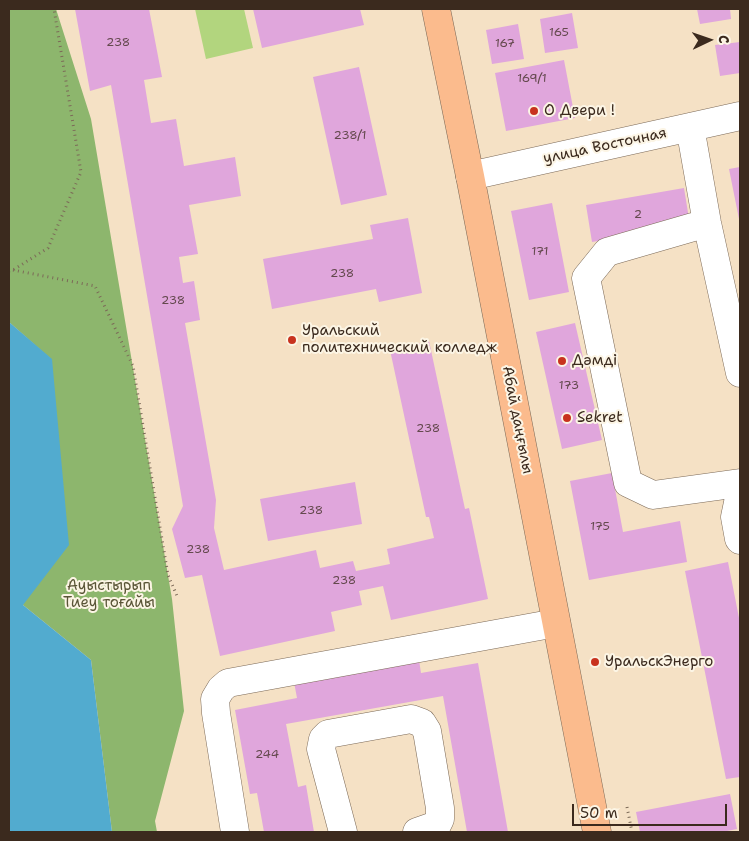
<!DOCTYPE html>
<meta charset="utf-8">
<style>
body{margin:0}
#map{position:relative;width:749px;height:841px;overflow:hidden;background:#f5e1c5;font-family:"Shantell Sans",sans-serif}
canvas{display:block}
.frame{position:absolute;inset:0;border:10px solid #3b2a1e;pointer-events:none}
.north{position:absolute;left:684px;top:15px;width:50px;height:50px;-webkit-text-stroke:4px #fcf5e5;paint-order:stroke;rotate:87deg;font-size:14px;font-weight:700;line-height:20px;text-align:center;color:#3b2a1e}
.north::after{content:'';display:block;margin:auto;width:18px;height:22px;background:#3b2a1e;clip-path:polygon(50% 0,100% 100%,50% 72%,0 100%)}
.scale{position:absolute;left:572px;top:804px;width:155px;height:22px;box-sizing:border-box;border:2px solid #3b2a1e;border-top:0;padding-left:6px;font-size:15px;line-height:18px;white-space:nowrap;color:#3b2a1e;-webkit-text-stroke:4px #fcf5e5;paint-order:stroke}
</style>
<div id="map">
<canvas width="749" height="841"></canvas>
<div class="frame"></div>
<div class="north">С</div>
<div class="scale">50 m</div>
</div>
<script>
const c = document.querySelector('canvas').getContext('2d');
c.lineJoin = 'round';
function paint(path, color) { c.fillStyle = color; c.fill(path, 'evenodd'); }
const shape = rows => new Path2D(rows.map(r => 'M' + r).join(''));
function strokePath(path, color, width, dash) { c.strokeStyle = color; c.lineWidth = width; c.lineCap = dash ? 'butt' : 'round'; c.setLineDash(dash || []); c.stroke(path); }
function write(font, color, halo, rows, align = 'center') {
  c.font = font + ' "Shantell Sans",sans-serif'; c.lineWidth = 4; c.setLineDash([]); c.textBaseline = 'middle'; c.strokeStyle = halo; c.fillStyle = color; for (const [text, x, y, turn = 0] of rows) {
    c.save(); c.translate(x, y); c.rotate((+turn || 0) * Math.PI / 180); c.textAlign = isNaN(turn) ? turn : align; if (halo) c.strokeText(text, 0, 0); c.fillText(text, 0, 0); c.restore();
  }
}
const green = shape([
 [195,9,244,9,253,48,206,59]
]);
const forest = shape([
 [9,9,56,9,91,119,172,599,184,711,155,821,157,832,112,832,91,660,23,605,52,360,9,322]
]);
const water = shape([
 [9,322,52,359,69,545,23,605,91,660,112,832,9,832]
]);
const building = shape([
 [75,9,149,9,162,77,144,80,151,123,176,119,184,166,235,157,241,196,189,205,198,254,179,257,183,283,194,281,200,320,185,323,216,500,214,528,224,570,316,550,320,568,353,561,356,571,390,564,387,549,434,538,429,517,426,517,390,350,429,341,465,509,469,508,488,599,391,620,383,586,359,591,362,605,331,612,335,631,220,656,202,575,185,578,172,529,183,506,111,85,90,91],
 [253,9,360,9,364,25,262,48],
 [697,9,730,9,731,19,700,24],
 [572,13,578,48,545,53,540,19],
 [518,24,524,59,492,64,486,30],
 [740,42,740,73,720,76,715,45],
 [564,60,575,118,506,131,495,73],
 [359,67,387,195,341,205,313,77],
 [740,167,740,219,739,219,729,169],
 [684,188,690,225,592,242,586,205],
 [552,203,569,292,529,300,511,211],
 [408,218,422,293,379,302,376,289,272,309,263,259,373,239,370,225],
 [575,323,602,440,562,449,536,332],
 [612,473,623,532,680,521,687,562,589,580,570,481],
 [355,482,362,524,268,541,260,499],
 [728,562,740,623,740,777,726,779,685,571],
 [419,660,421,673,478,663,508,832,467,832,443,696,286,724,298,787,306,785,314,832,264,832,257,793,250,794,235,710,297,698,294,682],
 [730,794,737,829,722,832,640,832,636,812]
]);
const path = shape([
 [13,270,95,286,133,366,168,575,178,598],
 [9,271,13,270,48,248,81,172,54,9],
 [627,807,632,832]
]);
const minor = shape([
 [690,127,707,223,740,373],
 [470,176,740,116],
 [707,223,607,252,586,278,628,483,653,495,740,483],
 [740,493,735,517,739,539,740,540],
 [235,832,216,713,215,699,221,689,228,683,556,623],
 [343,832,321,749,323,739,328,734,411,719,422,723,427,731,440,808,440,819,437,825,417,832]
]);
const major = shape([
 [436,9,470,176,597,832]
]);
const markers = [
 [534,111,5,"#c8321e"],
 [292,340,5,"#c8321e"],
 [562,361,5,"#c8321e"],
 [567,418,5,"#c8321e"],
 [595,662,5,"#c8321e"]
];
const numberNames = [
 ["165",559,33],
 ["238",118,43],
 ["167",505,44],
 ["169/1",532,79],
 ["238/1",350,136],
 ["2",638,215],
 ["171",540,252],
 ["238",342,274],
 ["238",173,301],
 ["173",569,386],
 ["238",428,429],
 ["238",311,511],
 ["175",600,527],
 ["238",198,550],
 ["238",344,581],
 ["244",267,755]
];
const poiNames = [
 ["О Двери !",544,111],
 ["Уральский",302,331],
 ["политехнический колледж",302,348],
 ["Дəмді",572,361],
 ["Sekret",577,418],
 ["УральскЭнерго",605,662]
];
const streetNames = [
 ["улица Восточная",605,146,-12],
 ["Абай даңғылы",517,420,79]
];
const parkNames = [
 ["Ауыстырып",109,586],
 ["Тиеу тоғайы",109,603]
];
paint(green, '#b2d57e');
paint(forest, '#8db66d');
paint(water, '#52abcf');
paint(building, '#e0a6dc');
strokePath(minor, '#7c6a58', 29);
strokePath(major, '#7c6a58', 29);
strokePath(path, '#7c6a58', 3, [1, 4]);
strokePath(minor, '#fff', 28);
strokePath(major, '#fbbb8d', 28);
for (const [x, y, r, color] of markers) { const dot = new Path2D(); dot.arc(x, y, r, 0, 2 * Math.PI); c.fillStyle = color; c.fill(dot); strokePath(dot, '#fcf5e5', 2); }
write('12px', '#64494e', null, numberNames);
write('15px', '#3b2a1e', '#fcf5e5', poiNames, 'left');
write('15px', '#3b2a1e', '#fcf5e5', streetNames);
write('15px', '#595536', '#fcf5e5', parkNames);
</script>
